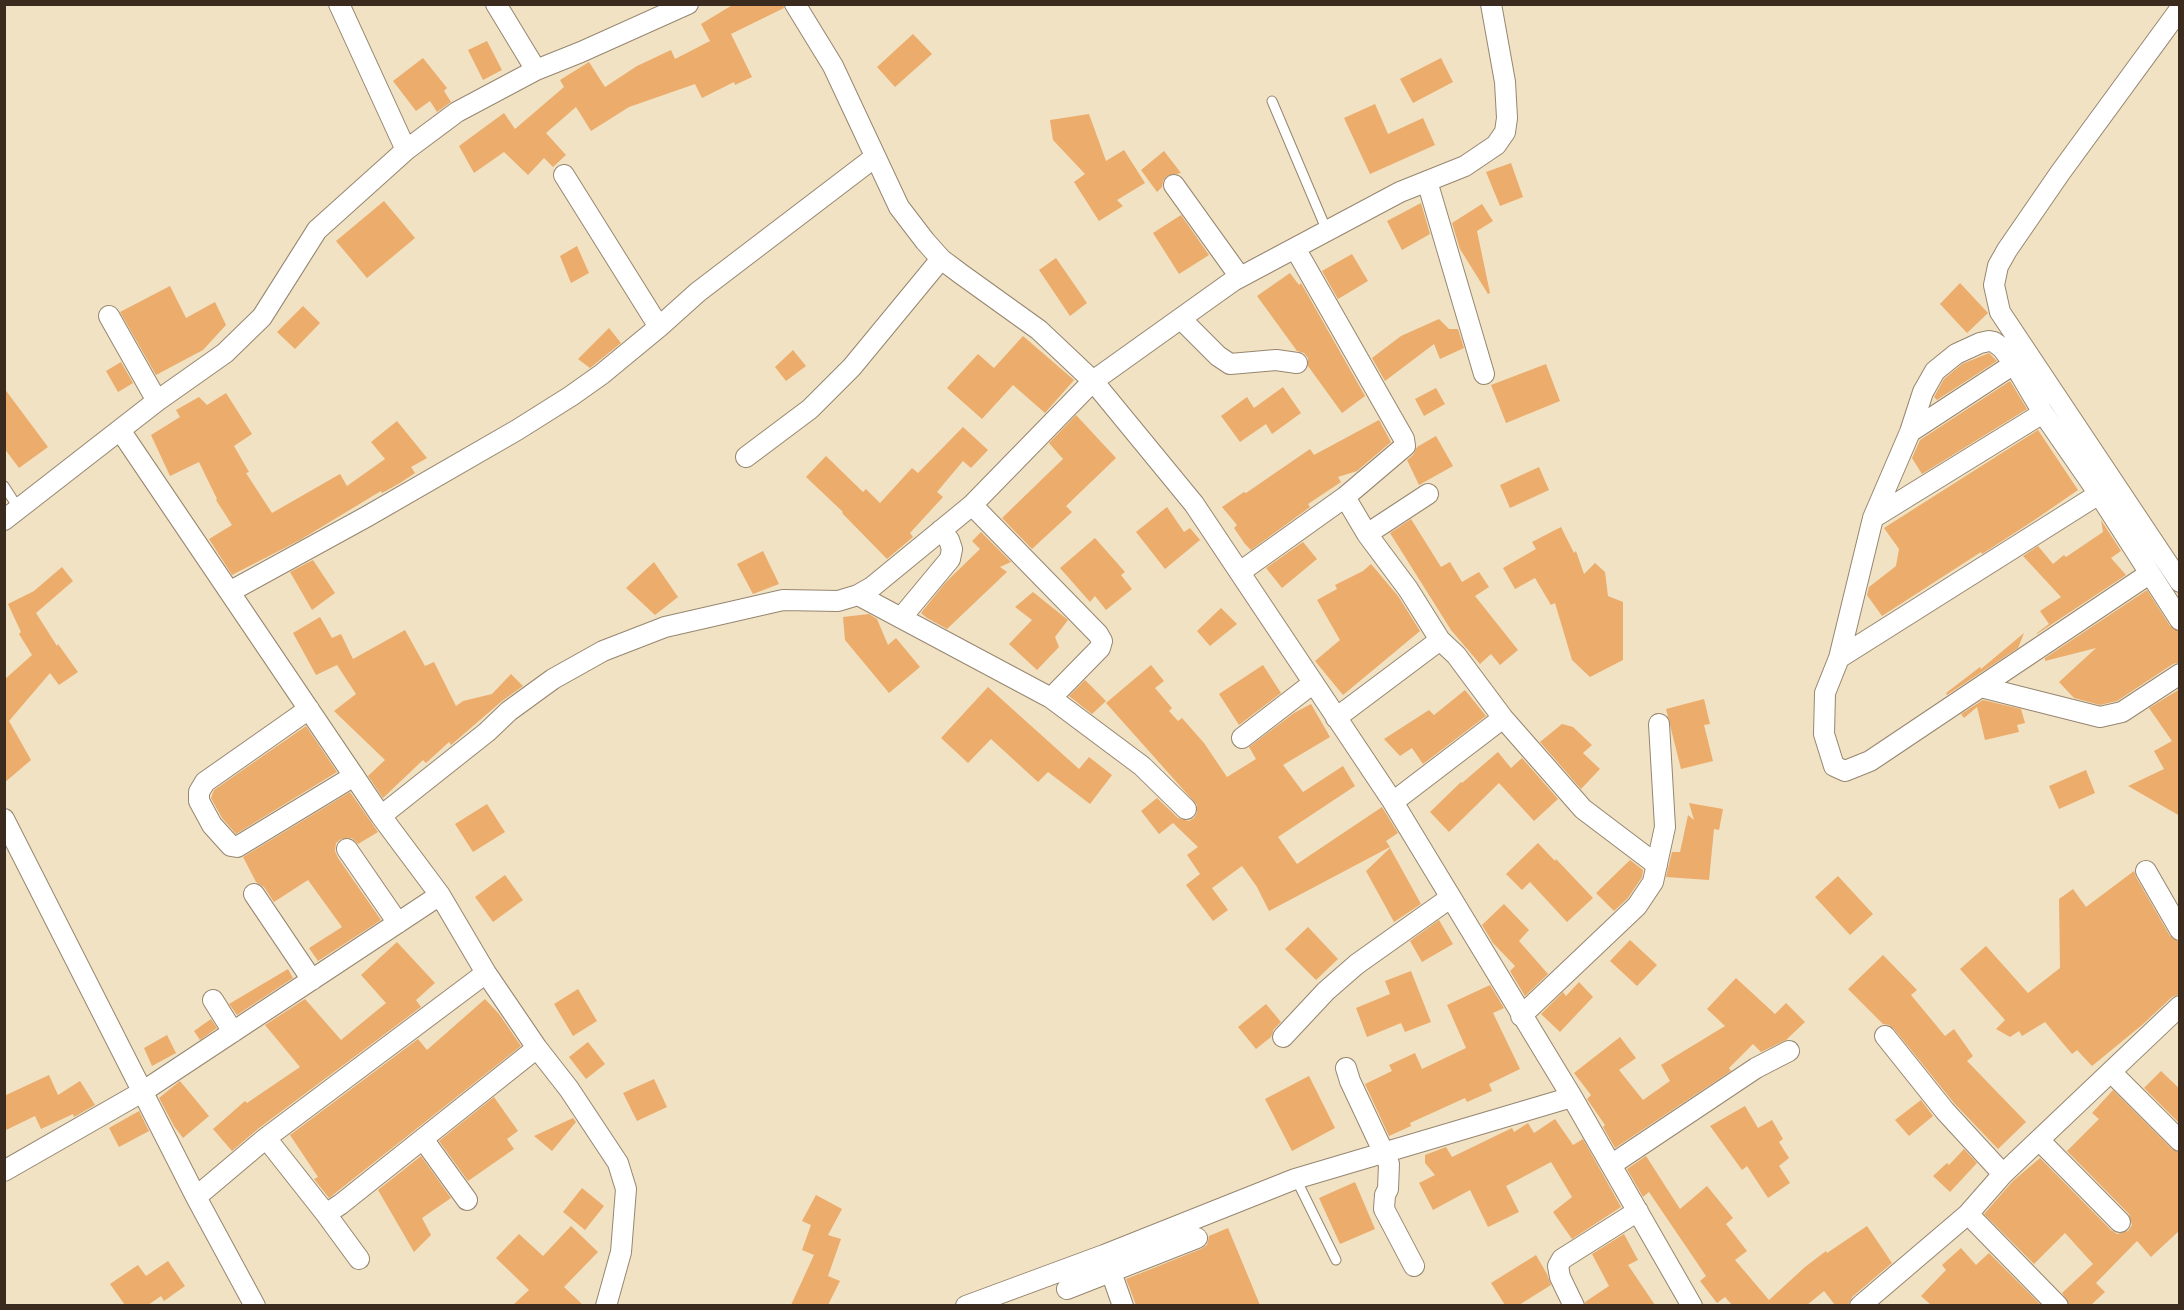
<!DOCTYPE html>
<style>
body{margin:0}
#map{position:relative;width:2184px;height:1310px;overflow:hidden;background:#f1e2c3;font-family:Sriracha,sans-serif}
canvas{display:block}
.frame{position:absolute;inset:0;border:6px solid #3b2a1e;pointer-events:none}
</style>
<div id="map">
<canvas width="2184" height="1310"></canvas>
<div class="frame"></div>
</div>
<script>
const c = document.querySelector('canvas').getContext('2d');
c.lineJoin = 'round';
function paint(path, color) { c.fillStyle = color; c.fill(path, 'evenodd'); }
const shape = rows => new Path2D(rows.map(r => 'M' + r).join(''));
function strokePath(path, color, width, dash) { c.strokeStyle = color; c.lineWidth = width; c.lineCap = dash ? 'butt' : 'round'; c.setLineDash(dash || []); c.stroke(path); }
const building = shape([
 [734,4,783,4,784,8,731,34,752,77,735,85,734,82,702,98,695,84,629,107,591,131,576,107,546,133,566,155,553,167,544,158,528,175,504,152,474,173,459,146,504,113,515,129,564,87,560,80,589,62,605,87,637,66,671,50,675,59,710,41,701,24],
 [913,34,932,54,895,87,877,67],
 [487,41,502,70,483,80,468,50],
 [423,58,447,88,444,91,451,102,437,112,430,101,416,111,393,81],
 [1441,58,1453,82,1413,103,1400,79],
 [1375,104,1388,134,1423,118,1435,145,1370,174,1344,118],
 [1089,114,1106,161,1124,150,1145,183,1117,200,1123,206,1099,221,1074,182,1085,174,1053,140,1050,120],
 [1164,151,1181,173,1167,176,1163,181,1162,187,1157,192,1141,170],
 [1511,163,1523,197,1500,206,1486,172],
 [384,201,415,238,367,278,336,241],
 [1421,203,1430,234,1402,250,1387,221],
 [1482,204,1493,221,1477,231,1490,293,1488,294,1460,249,1452,223],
 [1181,215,1209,255,1179,274,1153,233],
 [577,246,589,273,571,283,560,256],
 [1352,254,1368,281,1338,299,1322,271],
 [1056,258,1087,303,1070,316,1039,270],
 [1290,273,1299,285,1301,283,1365,396,1342,413,1308,366,1308,358,1304,353,1297,351,1257,296],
 [1960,283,1988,313,1967,333,1940,304],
 [170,286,186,318,215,302,226,325,203,350,156,375,120,312],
 [303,306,320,323,295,349,277,332],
 [1439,319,1449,329,1458,329,1464,348,1440,359,1434,344,1385,381,1372,358,1401,336],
 [609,328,621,343,590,368,578,359],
 [1023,336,1074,380,1045,413,1013,385,982,419,947,388,978,354,994,368],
 [793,350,806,366,786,381,775,367],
 [1989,353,1997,361,1937,400,1934,397,1944,379,1962,364],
 [121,362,133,383,118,392,106,371],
 [1546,364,1560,401,1506,423,1491,385],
 [2010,381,2027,409,1922,474,1912,458,1920,440],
 [1283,387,1301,413,1272,434,1266,424,1240,442,1221,416,1247,397,1254,408],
 [4,388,48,447,19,468,4,448],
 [1436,388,1445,404,1424,416,1415,399],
 [226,393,252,434,234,446,249,472,246,473,272,513,340,474,347,486,385,459,371,442,397,421,427,458,411,467,415,473,400,483,382,493,381,491,300,540,232,575,209,539,232,525,216,500,217,499,199,462,170,476,151,435,180,417,176,410,199,397,207,405],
 [1076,415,1116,458,1066,506,1072,512,1032,549,1002,518,1063,459,1049,443],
 [1379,420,1391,442,1357,471,1338,477,1341,482,1308,504,1310,507,1251,550,1245,544,1234,528,1237,525,1222,507,1244,492,1246,493,1310,449,1314,455],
 [963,427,988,450,971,468,963,461,937,492,943,497,910,533,913,537,887,559,842,513,843,512,806,477,826,456,863,492,866,489,880,503,912,468,918,473],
 [2038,430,2078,490,2033,521,1982,554,1981,552,1882,616,1867,595,1869,587,1896,566,1899,549,1884,528],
 [1436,436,1453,466,1419,485,1407,460,1413,455,1417,447],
 [1539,467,1549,490,1510,508,1500,485],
 [1167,507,1184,532,1190,528,1200,540,1165,569,1136,532],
 [1411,519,1441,567,1450,562,1462,582,1479,572,1489,587,1475,596,1518,650,1500,665,1491,654,1480,664,1451,630,1390,533],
 [2101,520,2121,551,2111,558,2126,575,2037,634,2037,633,2049,624,2040,611,2061,597,2023,556,2038,546,2053,564,2064,555,2066,557,2103,532],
 [1561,527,1574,553,1576,551,1584,574,1595,563,1605,572,1608,596,1623,602,1623,660,1590,677,1572,660,1555,603,1551,605,1535,578,1515,589,1503,568,1536,549,1532,542],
 [981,532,1011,562,1000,567,1007,572,947,629,927,618,921,613,945,583,980,549,972,541],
 [1095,538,1125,572,1121,575,1132,589,1106,610,1095,596,1090,602,1060,568],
 [1303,542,1317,559,1282,588,1266,568],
 [763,551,779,584,753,594,737,564],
 [313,560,335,593,312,610,290,572],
 [654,562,678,597,655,615,626,588],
 [1371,564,1398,596,1420,631,1343,695,1315,661,1340,640,1317,600,1337,589,1335,585,1363,571],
 [62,567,73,581,36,613,57,646,58,644,78,672,59,685,50,673,9,721,31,760,4,783,4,680,32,655,19,634,21,632,8,604,34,591],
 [2147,590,2170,626,2180,632,2180,662,2173,664,2117,701,2100,705,2074,698,2059,682,2096,648,2045,661,2045,658],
 [1033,592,1068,620,1055,637,1059,647,1037,670,1009,644,1032,620,1015,607],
 [1221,608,1237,624,1210,646,1197,631],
 [869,614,877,619,888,645,896,638,920,667,889,693,845,640,843,617],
 [320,617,332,638,341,634,353,659,405,630,425,666,434,662,456,706,463,701,492,694,511,674,523,686,502,701,451,745,449,742,426,763,423,760,383,798,368,776,385,760,334,711,356,694,337,665,316,675,293,633],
 [2024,633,2018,648,1947,695,1946,693,1980,667,1981,669],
 [1151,665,1164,681,1155,688,1172,708,1169,711,1178,721,1182,718,1204,743,1227,777,1256,759,1249,747,1294,713,1311,704,1330,737,1283,765,1303,792,1343,766,1355,786,1278,837,1297,864,1382,807,1398,833,1386,841,1390,847,1269,911,1257,887,1242,866,1212,888,1228,910,1213,921,1186,885,1200,874,1187,855,1198,847,1173,823,1159,834,1141,811,1157,798,1178,818,1189,821,1194,818,1197,813,1197,805,1106,703],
 [1263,665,1281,693,1239,725,1219,694],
 [1085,680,1106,701,1092,714,1069,696],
 [988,687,1079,769,1089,757,1112,775,1090,804,1048,772,1038,782,991,739,968,763,941,738],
 [2180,689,2180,816,2128,786,2164,769,2154,751,2172,741,2149,708],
 [1465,690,1486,716,1423,764,1412,748,1400,756,1384,739,1429,710,1434,715],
 [1704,699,1710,724,1704,725,1713,761,1681,769,1666,709],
 [1983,700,2021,709,2025,723,2017,725,2019,732,1985,740,1977,707,1964,718,1961,714],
 [1562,724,1573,727,1592,745,1583,753,1600,769,1581,789,1540,742],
 [306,726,337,772,236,834,222,818,211,798,214,790],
 [1498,752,1511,768,1522,758,1558,799,1534,821,1499,783,1449,832,1430,812,1461,782,1462,783],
 [2086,770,2095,793,2059,809,2049,786],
 [350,792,378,832,358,844,352,838,341,839,336,843,335,851,338,858,381,920,318,961,309,948,342,927,308,880,274,902,264,887,256,882,243,857],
 [1689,803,1723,809,1719,830,1714,829,1709,880,1666,877,1672,852,1680,852,1688,815,1694,820],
 [487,804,505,832,473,852,455,824],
 [1538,843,1555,861,1556,859,1593,898,1567,922,1530,882,1522,890,1506,874],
 [1390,848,1421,904,1394,922,1366,871],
 [1630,860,1643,870,1642,877,1628,898,1614,911,1596,893],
 [2134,871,2136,877,2170,936,2180,942,2180,994,2172,997,2142,1025,2092,1066,2077,1050,2072,1054,2045,1022,2022,1036,2019,1031,2010,1037,1996,1029,2005,1020,1960,969,1986,946,2028,993,2060,968,2059,899,2073,889,2086,907],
 [505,875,523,900,493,922,475,897],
 [1838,876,1873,914,1850,935,1815,897],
 [1504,904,1529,930,1519,941,1548,974,1525,996,1510,971,1515,966,1493,943,1482,925],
 [1439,920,1453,944,1422,962,1410,941],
 [1308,927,1338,959,1316,980,1285,949],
 [1630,940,1657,965,1637,986,1610,961],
 [397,942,435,983,416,1000,421,1007,259,1128,232,1151,213,1129,245,1101,247,1103,300,1067,265,1025,305,999,341,1040,386,1003,361,975],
 [1883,955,1917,990,1911,995,1945,1036,1954,1029,1973,1056,1967,1061,2026,1122,1998,1149,1954,1103,1894,1029,1889,1025,1883,1024,1848,989],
 [288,969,293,978,237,1015,229,1004],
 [1411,971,1431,1022,1405,1032,1401,1023,1367,1037,1356,1008,1390,994,1385,981],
 [1736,978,1775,1014,1786,1003,1805,1022,1786,1040,1761,1052,1753,1044,1729,1068,1731,1071,1615,1148,1603,1127,1605,1125,1587,1099,1591,1095,1574,1073,1620,1037,1636,1058,1619,1070,1643,1100,1670,1081,1661,1065,1725,1026,1707,1009],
 [1579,982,1593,997,1560,1032,1541,1014,1563,992,1566,996],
 [1490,985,1504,1008,1493,1013,1520,1069,1489,1084,1492,1091,1467,1102,1465,1098,1410,1123,1411,1126,1389,1136,1365,1084,1392,1071,1389,1065,1415,1053,1422,1069,1466,1048,1447,1005],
 [578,989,597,1021,573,1036,554,1004],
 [485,999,499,1014,521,1046,329,1198,314,1179,318,1177,290,1135,418,1039,427,1050],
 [1266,1004,1281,1022,1274,1029,1271,1037,1256,1049,1238,1027],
 [211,1019,217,1028,200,1040,194,1031],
 [167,1035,176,1053,152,1066,144,1048],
 [588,1042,605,1064,586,1079,569,1057],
 [2161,1071,2180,1089,2180,1124,2144,1088],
 [49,1075,58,1095,80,1081,95,1105,74,1117,73,1114,41,1129,35,1116,4,1131,4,1096],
 [1309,1076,1335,1128,1292,1151,1265,1099],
 [654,1079,667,1107,637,1121,623,1093],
 [180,1081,209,1116,183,1138,174,1126,159,1098],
 [2113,1090,2172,1149,2180,1153,2180,1230,2151,1257,2137,1241,2096,1283,2105,1292,2091,1305,2070,1305,2062,1293,2093,1264,2065,1233,2034,1264,1984,1214,2013,1181,2040,1158,2111,1230,2117,1234,2128,1231,2132,1225,2129,1214,2067,1151,2099,1119,2092,1113],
 [494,1097,518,1131,507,1139,514,1149,468,1181,439,1141],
 [1921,1100,1933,1116,1909,1136,1895,1120],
 [1745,1106,1758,1128,1772,1120,1783,1139,1779,1142,1789,1158,1779,1166,1790,1183,1768,1198,1747,1166,1742,1170,1710,1126],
 [139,1111,149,1131,119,1147,109,1128],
 [573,1118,576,1122,552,1151,534,1136],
 [1555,1119,1573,1145,1583,1139,1621,1207,1572,1239,1553,1212,1572,1197,1551,1162,1506,1186,1519,1212,1488,1227,1470,1190,1433,1210,1419,1183,1435,1175,1425,1163,1425,1155,1446,1147,1452,1157,1512,1128,1514,1132,1528,1123,1534,1133],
 [1964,1149,1977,1163,1950,1192,1933,1176,1947,1163,1949,1165],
 [421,1156,451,1198,422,1218,431,1235,414,1252,378,1190],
 [1646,1156,1680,1209,1707,1186,1733,1218,1726,1224,1747,1251,1735,1260,1769,1300,1805,1267,1826,1251,1827,1253,1867,1226,1892,1263,1852,1297,1848,1305,1835,1305,1824,1291,1807,1305,1732,1305,1725,1297,1717,1303,1700,1281,1706,1276,1649,1192,1643,1197,1627,1169],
 [1355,1182,1375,1229,1340,1244,1319,1198],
 [582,1188,604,1206,585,1230,563,1212],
 [816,1195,842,1209,828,1235,841,1239,828,1276,840,1281,828,1305,791,1305,814,1255,802,1250,811,1225,802,1221],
 [571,1226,598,1252,564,1287,583,1305,513,1305,529,1290,496,1258,519,1234,543,1256],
 [1228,1228,1260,1305,1136,1305,1126,1279,1201,1249,1207,1245,1209,1236],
 [1624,1234,1638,1260,1628,1265,1655,1305,1586,1305,1585,1302,1609,1286,1592,1254],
 [1961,1248,1976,1265,1989,1253,2041,1305,1931,1305,1921,1296,1946,1270,1942,1265],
 [1536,1255,1547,1274,1551,1285,1519,1305,1505,1305,1491,1283],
 [168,1261,185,1286,164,1301,161,1296,148,1305,125,1305,110,1284,138,1265,146,1276]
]);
const lane = shape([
 [1272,101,1327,231],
 [4,486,19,509],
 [1296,1179,1336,1260]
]);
const street = shape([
 [339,4,406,150],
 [496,4,536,70],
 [1491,4,1505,82,1507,118,1505,132,1496,145,1465,166,1400,192,1233,281,1093,381,1194,504,1393,802,1572,1097],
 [2180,9,2060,173,2007,250,1998,266,1994,285,2000,312,2180,582],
 [564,175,659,327],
 [1427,181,1484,374],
 [1174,185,1240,277],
 [109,316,157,401],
 [1181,319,1218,356,1230,364,1276,360,1297,363],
 [120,430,381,816,440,895,486,973,537,1048,569,1089,618,1163,626,1189,621,1252,606,1306],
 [1910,432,2014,364],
 [746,457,810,409,852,367,941,259],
 [1345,497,1367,534,1408,589,1440,640,1456,655,1503,718,1583,809,1657,865],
 [1873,518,2043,413],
 [4,520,157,401,225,353,262,317,317,230,406,150,457,112,536,70,581,52,688,4],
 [1367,534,1428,494],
 [1240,572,1345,497,1405,446,1404,439,1295,248],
 [2149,574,1870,761,1845,771,1834,766,1824,734,1825,693,1839,658,1873,518,1910,432,1923,392,1935,371,1956,354,1980,343,1989,341,1994,342,2002,348,2014,364,2043,413,2099,494,2180,620],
 [231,591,366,517,517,430,571,396,602,374,659,327,698,292,875,157],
 [858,595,1051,698,1100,648,1102,641,1098,634,972,505],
 [901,618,950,559,952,549,949,540,941,530],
 [1839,658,2099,494],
 [1981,687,2100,717,2122,712,2180,674],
 [1051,698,1142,766,1186,809],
 [309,709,205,782,199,792,199,801,212,825,231,846,237,847,354,776],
 [1336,718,1440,640],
 [1242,738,1312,684],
 [1393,802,1503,718],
 [381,816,487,732,509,711,553,679,603,651,665,627,783,600,838,601,858,595,872,587,972,505,1093,381,1039,330,961,274,941,259,925,241,899,207,833,66,795,4],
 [4,819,196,1197,266,1138,486,973],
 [347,849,398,923],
 [2146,871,2180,930],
 [254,894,312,980],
 [213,1000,233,1032],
 [1521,1016,1637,906,1653,882,1665,827,1659,724],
 [1885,1036,1945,1111,2003,1174],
 [1283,1037,1326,991,1357,964,1450,898],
 [1346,1068,1350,1081,1389,1164,1388,1189,1385,1195,1384,1209,1414,1266],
 [2111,1072,2180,1141],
 [266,1138,326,1214,341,1204,537,1048],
 [423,1139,467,1200],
 [2039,1140,2120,1222],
 [1611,1165,1756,1068,1789,1051],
 [4,1171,142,1092,440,895],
 [196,1197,255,1306],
 [326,1214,359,1259],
 [1968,1214,2058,1306],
 [1111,1272,1123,1306],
 [1067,1289,1197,1238],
 [966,1306,1104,1255,1295,1179,1572,1097,1692,1306],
 [1574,1306,1560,1277,1558,1266,1562,1259,1638,1211],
 [1860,1306,1968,1214,2003,1174,2180,1006]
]);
paint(building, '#ebac6c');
strokePath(lane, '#968670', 11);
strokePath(street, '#968670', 22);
strokePath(lane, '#fff', 9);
strokePath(street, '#fff', 20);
</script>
